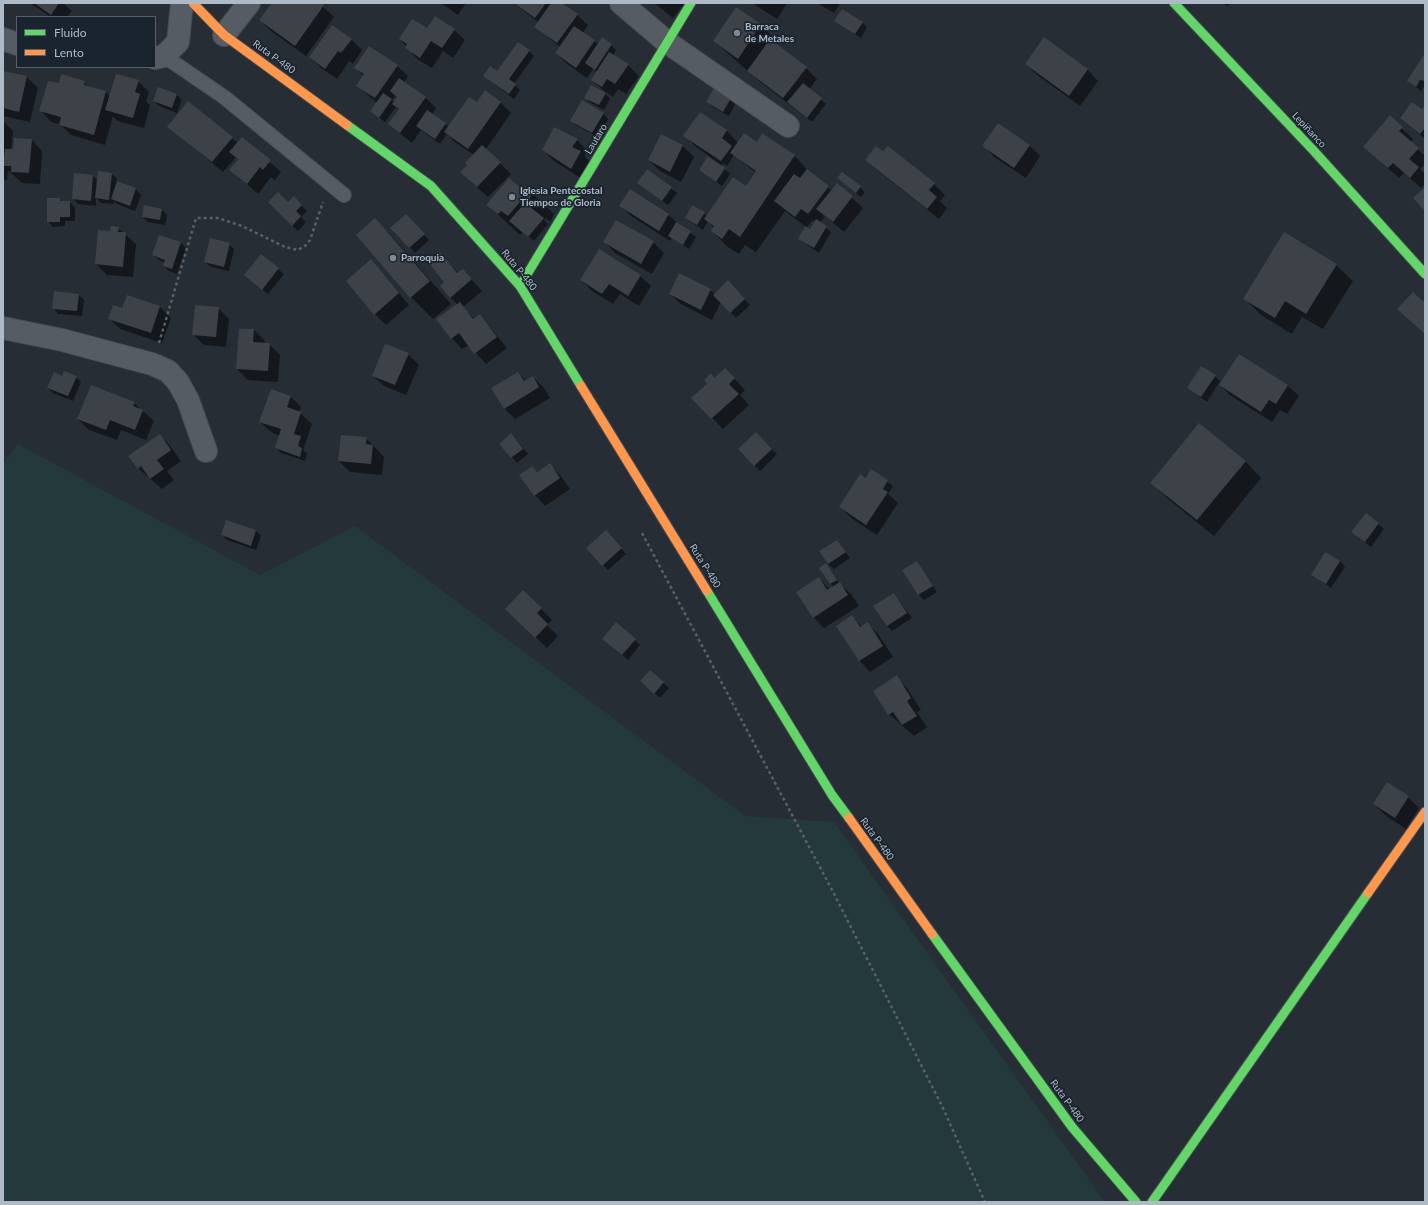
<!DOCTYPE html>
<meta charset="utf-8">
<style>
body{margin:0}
#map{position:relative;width:1428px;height:1205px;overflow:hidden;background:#262d35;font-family:Lato,sans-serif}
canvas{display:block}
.frame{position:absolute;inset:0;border:4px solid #afbac7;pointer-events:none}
.legend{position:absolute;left:16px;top:16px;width:140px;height:52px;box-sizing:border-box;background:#1a242f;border:1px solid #56606c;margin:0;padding:5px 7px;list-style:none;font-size:12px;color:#afbac7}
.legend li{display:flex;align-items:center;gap:8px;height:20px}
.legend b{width:20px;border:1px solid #56606c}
</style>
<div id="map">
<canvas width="1428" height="1205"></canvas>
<div class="frame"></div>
<ul class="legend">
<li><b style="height:5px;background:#63d668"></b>Fluido</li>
<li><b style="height:5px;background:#ff974d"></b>Lento</li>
</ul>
</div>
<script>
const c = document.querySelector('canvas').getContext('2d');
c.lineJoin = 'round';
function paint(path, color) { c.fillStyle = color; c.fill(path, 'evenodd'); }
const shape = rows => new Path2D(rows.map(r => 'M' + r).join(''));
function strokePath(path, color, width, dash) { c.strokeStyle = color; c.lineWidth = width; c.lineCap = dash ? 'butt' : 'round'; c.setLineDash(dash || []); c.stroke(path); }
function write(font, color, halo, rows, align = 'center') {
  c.font = font + ' Lato,sans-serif'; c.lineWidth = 3.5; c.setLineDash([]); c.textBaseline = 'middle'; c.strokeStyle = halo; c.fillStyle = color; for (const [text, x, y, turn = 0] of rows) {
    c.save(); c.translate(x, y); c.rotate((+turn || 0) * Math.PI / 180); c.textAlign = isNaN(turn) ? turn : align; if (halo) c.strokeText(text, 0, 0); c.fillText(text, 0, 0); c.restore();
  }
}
const green = shape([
 [18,444,260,575,355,526,745,816,834,822,1105,1202,3,1202,3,464]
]);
const shadow = shape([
 [30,3,63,3,72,11,67,17,51,17],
 [273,3,319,3,334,17,306,56,271,31,260,20],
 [441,3,466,3,458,15],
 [514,3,562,3,577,15,588,25,583,33,598,44,611,45,616,50,613,55,628,65,639,76,626,94,618,89,613,97,604,91,592,80,597,72,593,69,587,78,567,64,556,53,560,47,536,27,539,23],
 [654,3,685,3,673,18],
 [752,3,787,3,777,19],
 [817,3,840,3,834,13],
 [1222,3,1230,3,1228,6],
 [736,9,761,25,777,41,775,44,806,68,817,79,809,90,826,104,812,122,759,81,714,41],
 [836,21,862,22,867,27,861,38],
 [427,30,454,30,465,40,453,58,443,51,432,68,417,59,400,39],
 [351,39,362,50,353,64,349,61,337,79,321,68,310,57],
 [1045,39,1088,70,1098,81,1080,106,1037,75,1026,64],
 [529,51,534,56,514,84,520,90,514,99,484,76,498,72],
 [1425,55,1425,85,1421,91,1408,81],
 [397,66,408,76,404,83,425,97,436,108,432,115,449,127,477,103,500,102,511,113,486,149,511,174,488,197,472,183,468,165,474,155,456,143,447,134,440,144,421,130,412,143,389,124,399,110,396,107,385,122,371,111,377,103,358,86,364,76,356,68],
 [395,96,397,98,394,102,392,100],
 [3,72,27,77,38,88,30,122,3,116],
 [138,81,149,92,146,102,150,105,144,128,117,121,113,116,105,145,71,135,60,124,51,122,41,111,60,85,84,82,90,88,106,92,110,97],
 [605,93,610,99,604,110,591,103,585,97],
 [176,94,182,100,177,113,159,106,154,101],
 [730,99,735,104,729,116,713,107,707,102],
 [1425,106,1425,139,1401,118,1422,110],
 [603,113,608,119,598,137,577,126,572,121],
 [700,113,727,131,738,143,757,143,763,134,795,156,810,173,832,191,837,184,863,208,844,232,825,216,820,223,831,232,819,253,799,239,806,227,785,211,756,252,745,245,739,254,728,247,712,231,714,228,708,221,703,230,686,218,693,206,707,216,746,188,756,173,734,155,727,166,723,163,721,166,730,174,722,186,700,170,709,156,696,147,685,136],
 [813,220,816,222,811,231,806,228],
 [1390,117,1413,139,1410,142,1425,156,1425,164,1420,169,1425,174,1425,184,1421,188,1404,173,1399,178,1364,147],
 [3,121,13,131,11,150,14,150,32,140,42,151,40,184,22,183,8,170,7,180,3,180],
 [168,126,232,138,238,143,242,138,281,172,275,180,271,177,258,194,231,170,238,160,236,157,223,172],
 [554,128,577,140,588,151,584,156,591,163,582,179,554,161,543,150],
 [662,135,683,146,694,157,681,182,660,171,649,160],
 [1029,145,1040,156,1026,178,994,157,984,146],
 [884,152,934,184,945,195,940,201,947,208,939,219,877,170,866,160],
 [647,171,677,193,668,205,638,183],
 [111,173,117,179,116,182,136,189,141,195,135,211,117,204,114,201,114,204,101,203,96,198,96,206,78,204,73,199,93,176,98,181],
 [838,178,860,187,865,192,861,197],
 [522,190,532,193,554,214,550,222,546,218,544,220,548,224,534,241,523,232,520,235,487,204],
 [294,198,307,211,301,217,306,222,298,231,269,202,288,204],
 [59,199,63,202,69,202,75,207,75,221,65,221,65,226,53,227,48,221],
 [620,205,669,215,679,225,696,237,689,249,672,238,670,241,631,216],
 [162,210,167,215,165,225,148,222,143,217],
 [375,220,396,241,451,304,433,319,411,297,357,235],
 [411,220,429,240,415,253,392,228],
 [118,228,136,244,133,277,107,275,96,264],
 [160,236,181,243,186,248,177,274,169,271,164,266,165,263,159,260,154,255],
 [605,242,653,242,664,253,652,274,615,253],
 [229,244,234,249,229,271,211,267,205,262],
 [440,254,458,273,463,270,482,291,463,307,474,319,480,315,507,348,486,364,469,345,462,349,452,338,457,304,450,297],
 [261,255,284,274,268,294,251,280],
 [371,261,409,305,386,325,375,314],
 [1336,265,1353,281,1323,329,1302,317,1292,334,1261,315,1244,298],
 [640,276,651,286,639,306,620,294,613,304,592,291,581,280],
 [728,282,750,305,736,318,721,302,712,320,681,304,670,294,710,290,715,294],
 [78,294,84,300,82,316,58,314,53,308],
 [128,296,160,307,171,318,162,343,120,329,109,318,123,309],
 [218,308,229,319,226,347,204,345,193,334],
 [254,330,265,341,265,344,269,344,280,355,278,382,248,380,237,369],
 [408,354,419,365,406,395,384,386,373,376],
 [1239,355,1288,386,1299,396,1287,414,1280,410,1272,422,1231,396,1220,385],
 [725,369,745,390,740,395,749,405,723,429,693,398],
 [518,373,526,381,533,377,544,388,550,398,515,419,504,408],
 [1215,376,1220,381,1207,402,1188,388],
 [63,377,76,377,81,382,73,401,53,393,48,388],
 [290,396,301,407,299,412,312,424,303,450,307,454,305,461,281,453,276,448,280,436,271,432,260,422],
 [134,403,154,421,146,440,121,430,117,440,89,430,78,419],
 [756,433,777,454,760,471,739,449],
 [511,434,528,454,517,463,500,444],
 [160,435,170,446,181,461,167,471,174,480,162,489,138,468],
 [366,438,384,457,382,475,350,472,339,461],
 [1245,461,1261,478,1214,536,1168,499,1152,483],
 [549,464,560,475,570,489,545,506,535,495,532,467,537,472],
 [871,470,893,486,888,494,898,503,877,535,851,518,840,507],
 [1366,514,1384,529,1371,547,1353,532],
 [256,531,261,536,256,550,227,540,222,535],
 [611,537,626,554,608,570,603,565],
 [837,541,850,558,834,569,828,564],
 [1340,561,1345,567,1331,588,1312,574],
 [917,562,937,592,924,600,919,595],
 [826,565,839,583,851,594,859,606,824,628,813,617,819,578,830,590,834,587,831,584],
 [524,592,552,620,547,625,558,636,547,648,507,609],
 [894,594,912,618,892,631,887,626],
 [852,617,862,627,867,623,878,634,893,657,870,672,860,661,838,626],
 [635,640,640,645,628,660,609,644],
 [650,671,669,688,660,698,646,686],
 [896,677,907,688,921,710,917,712,927,727,914,736,889,714],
 [1387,784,1408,797,1419,808,1406,829,1385,815,1374,804]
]);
const building = shape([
 [34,3,59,3,51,15],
 [272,3,321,3,324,5,295,46,259,20],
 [514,3,546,3,535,18],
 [551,3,562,3,578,14,557,43,534,27],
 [736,7,761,24,738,59,713,41],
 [842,9,863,22,855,34,834,21],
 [435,16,455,29,442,48,431,41,420,58,405,48,407,44,399,39,412,19,427,28],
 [332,25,352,39,341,53,338,51,325,69,309,57],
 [574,26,595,40,576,68,555,53],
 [602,37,612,44,595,70,585,63],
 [1044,37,1088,69,1069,96,1025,64],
 [770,39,807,67,783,98,747,71],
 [518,42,530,50,509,79,516,84,509,94,483,76,490,66,497,71],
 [369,46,398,65,375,98,356,86,364,74,354,68],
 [609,52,629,64,615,84,607,79,602,87,591,80],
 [1425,53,1425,81,1420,80,1416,87,1407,81],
 [3,71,27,76,19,112,3,108],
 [61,74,85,81,84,85,106,91,94,135,59,125,61,117,39,111,48,81,59,83],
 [116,74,139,80,135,92,140,94,133,118,105,110],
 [399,78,426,97,400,133,388,124,399,109,392,104,397,97,390,91],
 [803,83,822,98,807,118,787,102],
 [591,85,606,93,599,105,584,98],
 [158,87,177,94,172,108,153,101],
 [714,88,731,98,723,112,706,102],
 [485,90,501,102,468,149,444,132,469,97,477,102],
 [383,93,392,99,379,118,370,111],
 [582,100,604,113,592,133,570,121],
 [188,101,233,137,212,162,167,127],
 [1412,102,1422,109,1425,105,1425,128,1420,134,1400,118],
 [427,110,446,123,435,139,416,126],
 [700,112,727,130,722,138,732,146,721,161,683,136],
 [1390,115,1403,127,1399,131,1419,148,1409,159,1419,167,1410,178,1393,163,1388,168,1363,147],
 [998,123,1030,145,1014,168,982,146],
 [554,127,578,139,572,147,581,151,571,169,542,150],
 [744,133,757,142,762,133,795,155,740,237,729,229,722,239,711,231,714,226,704,219,733,177,746,186,756,171,730,153],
 [661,134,683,145,670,172,648,160],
 [242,137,271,160,263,170,260,167,247,184,229,170,238,159,229,152],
 [14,138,32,139,29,173,11,172,11,166,3,166,5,149,13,149],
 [482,145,501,162,477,187,460,172,467,165,465,163],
 [876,146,883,151,888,146,935,183,929,190,937,197,927,209,865,160],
 [708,156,725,168,716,182,699,170],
 [647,169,672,187,662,201,637,183],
 [807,169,829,186,808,214,801,209,795,217,774,201,794,174,800,178],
 [98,171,112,173,109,200,95,198],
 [842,172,861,186,856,193,837,178],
 [74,173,93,175,91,201,72,199],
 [509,178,522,189,525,186,533,192,528,201,524,197,508,216,501,211,498,214,486,205],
 [117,181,136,188,130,206,111,199],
 [837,183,853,196,833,222,816,209],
 [1425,187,1425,211,1413,198],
 [630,189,669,214,659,231,619,206],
 [278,192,288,202,294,196,302,205,296,211,301,216,292,226,268,202],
 [47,198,60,198,60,201,70,201,70,217,60,217,60,222,47,222],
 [525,203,544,218,528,237,509,221],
 [144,205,162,209,160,220,142,217],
 [692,205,705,212,697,225,685,218],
 [406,214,425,234,409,248,390,228],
 [375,218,430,281,410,298,356,235],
 [816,219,827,226,814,248,798,239,805,226,810,229],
 [616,220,654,241,641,264,603,242],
 [676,222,691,231,683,245,668,236],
 [111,226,119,227,118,232,126,232,123,267,95,264,98,230,110,231],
 [1284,232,1337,264,1306,314,1285,301,1275,318,1243,299],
 [159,235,181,242,172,269,163,266,165,260,152,255],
 [210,238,230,243,224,267,204,262],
 [599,249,641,275,628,296,609,284,602,294,580,280],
 [440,252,457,273,463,269,472,279,450,298,440,286,444,282,428,262],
 [261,254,279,268,262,290,244,275],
 [371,259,399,293,374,315,346,281],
 [679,273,711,289,701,310,669,294],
 [728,280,745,299,730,313,713,295],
 [54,291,79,294,77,311,52,309],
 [1413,292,1425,303,1425,334,1397,309],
 [127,295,160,306,151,333,108,319,113,305,122,308],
 [460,302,473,319,480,314,497,337,474,354,459,333,451,339,436,319],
 [195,305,219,307,216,337,192,335],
 [239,329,254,329,253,342,270,343,268,371,236,369],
 [385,344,409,353,395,385,372,376],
 [1239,354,1288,385,1276,404,1269,400,1261,412,1219,385],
 [1201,366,1216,375,1201,397,1187,388],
 [725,368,735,378,729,384,739,394,711,419,691,398,707,384,704,380,711,373,714,378],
 [64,371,77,376,68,396,47,388,54,372,62,376],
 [518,372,524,381,533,376,539,387,504,409,491,388],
 [91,385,135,402,133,406,143,410,135,430,110,420,106,430,77,419],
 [271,389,291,396,287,407,301,412,294,434,301,436,298,446,302,448,300,457,275,448,281,429,259,422],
 [1199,423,1246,461,1197,520,1150,483],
 [756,432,772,449,754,466,738,449],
 [511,433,523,449,511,458,499,444],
 [160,434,171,450,157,460,164,469,150,479,141,466,138,469,128,456],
 [341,435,367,437,366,444,373,445,371,464,338,461],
 [550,463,560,478,534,496,519,475,532,466,537,472],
 [871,469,888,480,883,489,888,492,866,525,839,507,860,474,865,478],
 [1366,513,1379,523,1365,542,1351,532],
 [226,520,256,530,251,546,221,535],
 [606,530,622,548,602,566,586,548],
 [837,540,846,552,828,564,819,551],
 [1325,552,1340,561,1326,584,1311,575],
 [917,561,933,586,918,595,902,570],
 [826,563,837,580,830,584,819,568],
 [819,577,827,590,840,582,848,595,813,618,796,592],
 [523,590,542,608,537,613,548,624,535,638,505,609],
 [894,593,907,613,887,626,873,606],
 [852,615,860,627,868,622,883,646,859,661,836,626],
 [616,622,636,639,622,655,602,639],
 [650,670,664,682,654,694,640,681],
 [897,675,911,698,907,701,917,716,902,725,893,712,888,715,873,691],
 [1387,782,1409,796,1395,818,1373,804]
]);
const path = shape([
 [159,343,196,218,218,218,242,226,285,247,298,250,305,246,310,240,323,202],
 [642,533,831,888,942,1106,985,1202]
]);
const lane = shape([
 [164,56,224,97,344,195]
]);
const street = shape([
 [621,3,668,43,788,126],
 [224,35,249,3],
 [3,39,17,44],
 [155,58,164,56,178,42,182,3],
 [3,328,62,340,152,364,168,371,178,382,188,400,206,451]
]);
const fast = shape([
 [1174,3,1313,150,1425,274],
 [347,125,431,186,520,286,581,386],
 [520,286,691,3],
 [707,591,832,795,849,818],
 [932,934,1072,1127,1136,1202],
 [1152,1202,1368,893]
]);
const slow = shape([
 [193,3,224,35,347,125],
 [581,386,707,591],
 [849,818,932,934],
 [1368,893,1425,812]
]);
const markers = [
 [737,33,4,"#7f8994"],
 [512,197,4,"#7f8994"],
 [393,258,4,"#7f8994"]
];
const poiNames = [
 ["Barraca",745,27],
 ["de Metales",745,39],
 ["Iglesia Pentecostal",520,191],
 ["Tiempos de Gloria",520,203],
 ["Parroquia",401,258]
];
const streetNames = [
 ["Ruta P-480",274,57,36],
 ["Lepiñanco",1309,130,47],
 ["Lautaro",596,139,-59],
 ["Ruta P-480",519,270,51],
 ["Ruta P-480",705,566,58],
 ["Ruta P-480",877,839,54],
 ["Ruta P-480",1067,1101,54]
];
paint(green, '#23393b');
paint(shadow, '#0007');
paint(building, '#3c4248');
strokePath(lane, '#444950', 16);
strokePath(street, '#444950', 24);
strokePath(fast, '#444950', 11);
strokePath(slow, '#444950', 11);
strokePath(path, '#5a6066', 2.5, [3, 3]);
strokePath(lane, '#565c63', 14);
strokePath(street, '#565c63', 22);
strokePath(fast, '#63d668', 9);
strokePath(slow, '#ff974d', 9);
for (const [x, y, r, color] of markers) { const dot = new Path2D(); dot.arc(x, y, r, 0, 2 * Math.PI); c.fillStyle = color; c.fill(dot); strokePath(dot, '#1a242f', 1.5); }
write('bold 10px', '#afbac7', '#1a242f', poiNames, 'left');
write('10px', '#afbac7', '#1a242f', streetNames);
</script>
